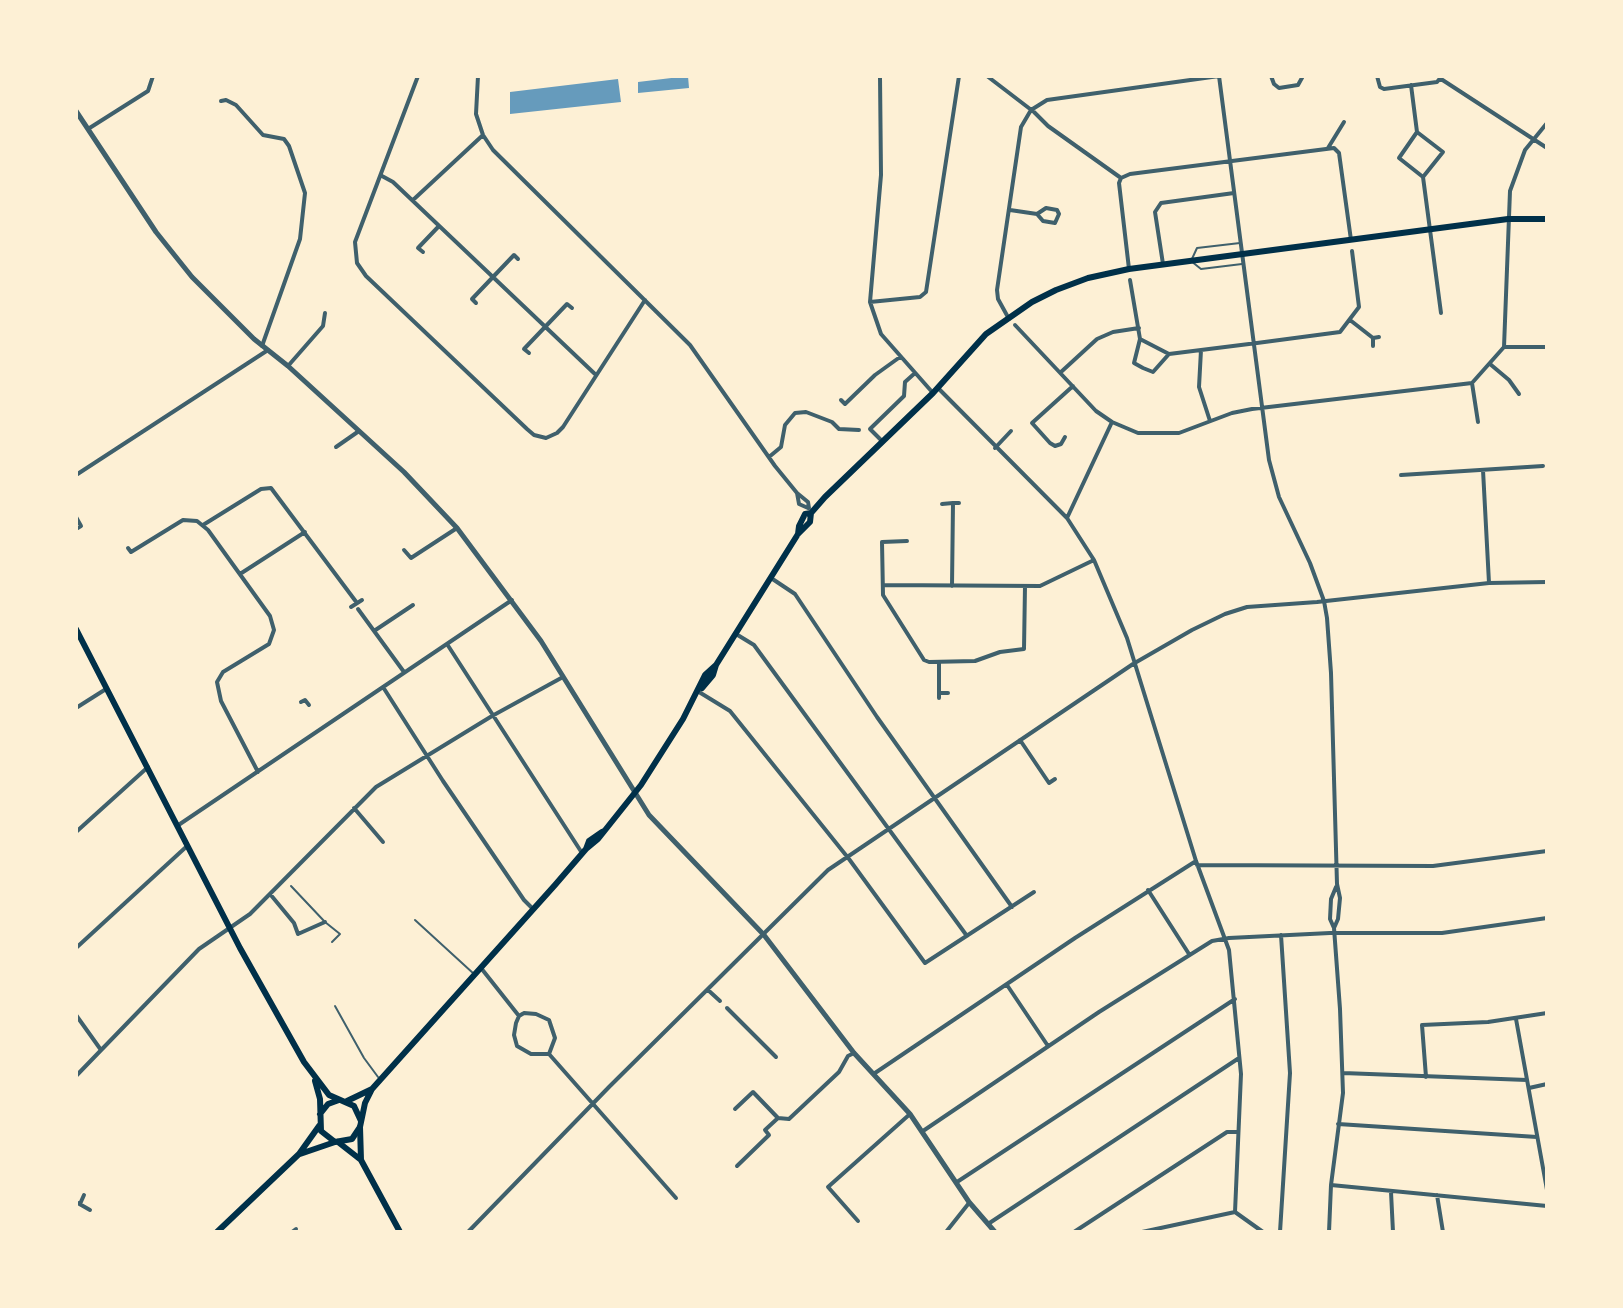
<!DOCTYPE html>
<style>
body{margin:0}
#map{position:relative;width:1623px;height:1308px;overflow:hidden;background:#fdf0d5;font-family:"Fira Sans",sans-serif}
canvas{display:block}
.frame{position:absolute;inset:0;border:78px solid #fdf0d5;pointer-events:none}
</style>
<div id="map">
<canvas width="1623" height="1308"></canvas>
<div class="frame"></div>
</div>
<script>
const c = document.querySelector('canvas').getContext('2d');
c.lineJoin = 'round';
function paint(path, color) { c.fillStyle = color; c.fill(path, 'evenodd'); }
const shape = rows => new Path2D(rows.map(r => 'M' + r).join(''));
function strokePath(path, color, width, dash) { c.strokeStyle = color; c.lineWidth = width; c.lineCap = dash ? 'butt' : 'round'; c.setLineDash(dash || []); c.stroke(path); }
const water = shape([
 [688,76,689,88,638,93,638,82],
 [618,79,621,102,510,114,510,92]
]);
const service = shape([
 [1240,243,1197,248,1191,261,1201,269,1242,264],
 [291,886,325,922,340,934,332,942],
 [415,920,474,974],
 [335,1006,364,1058,378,1077]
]);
const minor = shape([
 [418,76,355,242,357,263,366,276,527,429,534,435,546,438,557,433,563,427,645,300],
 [478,76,476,114,483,135,493,150,690,345,775,466,797,493,808,502,809,508],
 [880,76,881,175,870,302,881,334,933,393],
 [987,76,1034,112,1048,126,1121,178],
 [1219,76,1269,460,1279,497,1310,563,1324,601,1327,618,1331,673,1337,884,1340,898,1338,919,1334,928],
 [1271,76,1274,84,1279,88,1298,85,1303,76],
 [1377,76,1380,87,1384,89,1437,82,1442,76],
 [1441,79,1547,148],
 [1411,85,1417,132,1399,158,1423,177,1443,152,1417,132],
 [221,101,226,100,236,105,263,135,284,139,289,146,305,193,300,239,262,346],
 [88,129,148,91,153,76],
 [1328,148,1344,122],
 [382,176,393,182,596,375],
 [1423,177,1441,313],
 [413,200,483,135],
 [1010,210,1037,214,1043,221,1055,223,1059,214,1057,210,1046,208,1037,214],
 [423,252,418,248,439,226],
 [1163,264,1155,212,1161,203,1234,193],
 [1129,269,1119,183,1121,178,1130,174,1334,148,1339,153,1351,240],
 [1130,280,1140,339,1169,354,1257,343,1340,332,1359,307,1352,251],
 [870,302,920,297,926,292,959,76],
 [476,303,472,299,514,255,518,259],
 [1009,319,998,299,997,290,1021,127,1031,110,1047,100,1219,76],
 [1350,320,1373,338,1379,337],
 [1015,325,1096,411,1112,422,1138,433,1179,433,1232,413,1252,409,1472,383,1504,347,1510,191,1525,150,1547,123],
 [1373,338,1373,346],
 [1140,339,1134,363,1143,368,1153,372,1169,354],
 [1505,347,1547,347],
 [1201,350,1199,387,1210,421],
 [529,353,524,349,567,304,572,308],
 [1490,364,1509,380,1519,394],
 [288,366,323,326,325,313],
 [1061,372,1097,339,1113,332,1139,328],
 [1472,383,1478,422],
 [938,388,1067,518,1094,560,1127,638,1196,861,1229,950,1241,1074,1235,1212],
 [841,400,845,404,875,375,900,357],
 [1065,437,1061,444,1055,446,1050,443,1032,423,1073,386],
 [882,441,870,429,904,396,905,382,915,373],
 [336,447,359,431],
 [995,448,1011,431],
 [769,457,781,447,785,425,795,413,806,412,832,422,839,429,859,430],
 [1483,470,1489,583],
 [76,475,268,350],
 [1401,475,1543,466],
 [797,493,799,504,808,508],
 [942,504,953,503],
 [76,517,81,526,76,529],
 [1067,518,1112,422],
 [203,525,261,489,271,488,357,603],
 [907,541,882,542,883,595,924,660,929,662,975,661,1000,652,1024,649,1025,586],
 [128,548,131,552,183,520,197,521,208,530,270,616,274,630,269,644,223,672,217,682,221,701,258,772],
 [404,550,411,558,457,528],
 [240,574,305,532],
 [771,578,795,594,877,717,1012,907],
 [883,585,1040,586,1094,560],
 [952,586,953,503,959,503],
 [351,607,362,600],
 [358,609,404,672],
 [374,631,413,605],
 [736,634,754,645,967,936],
 [447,644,582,853],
 [939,662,939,698],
 [383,687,443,781,524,900,533,909],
 [699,692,730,711,849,859,925,963,1034,892],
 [940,693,948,693],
 [301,702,305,700,309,705],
 [76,708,106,689],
 [1020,740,1049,783,1055,779],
 [354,808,383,842],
 [177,826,512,600],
 [76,832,148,767],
 [1197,865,1433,866,1547,851],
 [1148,890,1189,954],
 [270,894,294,923,298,934,325,922],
 [76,948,186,847],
 [481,968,519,1016],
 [1007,985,1048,1046],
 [708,990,720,1001],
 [727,1008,776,1057],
 [524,1013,536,1014,549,1020,555,1038,549,1054,531,1054,517,1046,514,1035,516,1023,519,1016,524,1013],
 [76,1015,101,1050],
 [1516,1019,1547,1190],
 [549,1054,676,1198],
 [875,1073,1075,938,1196,861],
 [1343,1073,1527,1080],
 [76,1076,199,949,250,914,376,787,492,716,563,677],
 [1426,1077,1422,1025,1488,1022,1547,1013],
 [1529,1088,1547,1084],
 [735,1109,753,1092,778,1118],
 [1338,1124,1537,1137],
 [923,1131,1099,1012,1212,941,1229,938,1330,933,1442,933,1547,918],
 [737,1166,769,1135,765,1130,778,1118,789,1119,839,1072,848,1056,854,1053],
 [957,1182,1235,999],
 [1331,1185,1547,1206],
 [1391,1192,1393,1232],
 [1437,1195,1443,1232],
 [76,1202,90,1210],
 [80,1204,84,1195],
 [1235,1212,1263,1232],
 [858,1221,828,1187,910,1114],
 [988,1224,1239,1058],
 [292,1232,296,1229],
 [468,1232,609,1087,828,870,1133,664,1192,630,1225,614,1247,607,1317,602,1489,583,1547,582],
 [946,1232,969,1203],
 [1074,1232,1227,1132,1238,1132],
 [1142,1232,1235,1212],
 [1280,1232,1290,1073,1281,935],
 [1329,1232,1331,1185,1343,1093,1340,1009,1334,928,1330,919,1331,899,1336,887]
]);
const tertiary = shape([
 [76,111,156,232,192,277,254,339,288,366,404,472,457,528,541,641,649,815,764,935,854,1053,910,1114,969,1202,995,1232]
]);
const primary = shape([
 [360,1127,361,1160,400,1232],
 [338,1142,361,1160]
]);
const trunk = shape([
 [798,534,799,526,805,514,811,513,825,497,933,393,986,334,1032,302,1056,290,1088,278,1129,269,1508,219,1547,219],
 [76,629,240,948,304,1062,329,1095,354,1106,361,1121],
 [702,688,713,675,716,665,798,534,810,522,811,513],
 [586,849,598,839,641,785,683,719,705,675,716,665],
 [315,1081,320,1099,321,1131,335,1142,352,1139,360,1127,365,1103,372,1089,555,885,586,849,589,841,602,832],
 [347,1101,372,1089],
 [320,1114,328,1104,339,1100],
 [300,1154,335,1142],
 [217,1232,299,1154,319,1126]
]);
paint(water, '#669bbc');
strokePath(service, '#3f606c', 2);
strokePath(minor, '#3f606c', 4);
strokePath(tertiary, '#3f606c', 5);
strokePath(primary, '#003049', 6);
strokePath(trunk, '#003049', 6);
</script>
